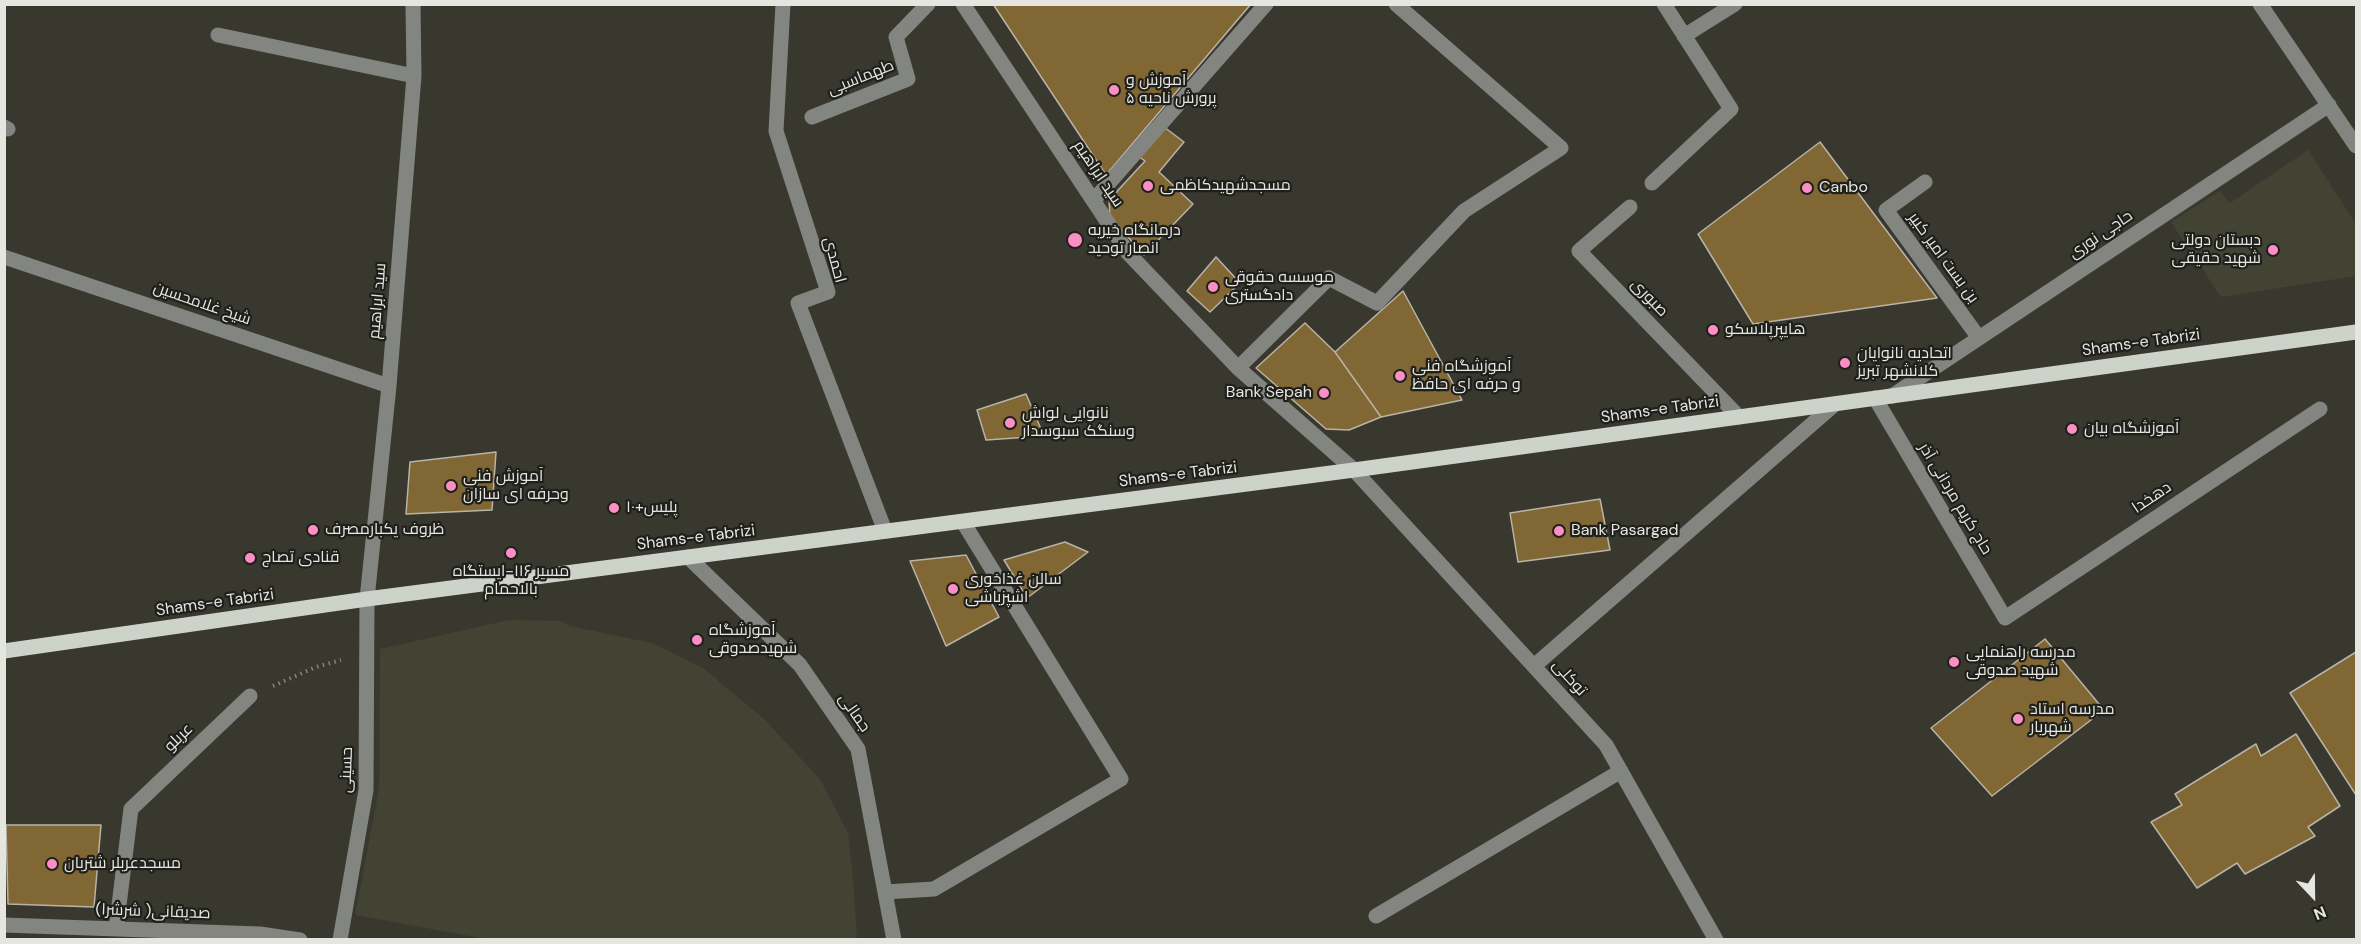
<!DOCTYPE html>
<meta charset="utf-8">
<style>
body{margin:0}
#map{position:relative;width:2361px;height:944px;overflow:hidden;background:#38382f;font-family:"DM Sans",sans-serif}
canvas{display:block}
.frame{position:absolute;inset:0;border:6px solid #e6e6e0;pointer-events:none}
.north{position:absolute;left:2283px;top:866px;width:60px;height:60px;-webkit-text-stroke:4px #1f1f1b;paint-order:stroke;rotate:158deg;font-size:16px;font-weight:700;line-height:24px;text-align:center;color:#e6e6e0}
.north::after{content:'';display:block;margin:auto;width:21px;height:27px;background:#e6e6e0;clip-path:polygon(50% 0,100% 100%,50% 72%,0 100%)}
</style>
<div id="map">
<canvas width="2361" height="944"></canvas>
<div class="frame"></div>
<div class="north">N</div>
</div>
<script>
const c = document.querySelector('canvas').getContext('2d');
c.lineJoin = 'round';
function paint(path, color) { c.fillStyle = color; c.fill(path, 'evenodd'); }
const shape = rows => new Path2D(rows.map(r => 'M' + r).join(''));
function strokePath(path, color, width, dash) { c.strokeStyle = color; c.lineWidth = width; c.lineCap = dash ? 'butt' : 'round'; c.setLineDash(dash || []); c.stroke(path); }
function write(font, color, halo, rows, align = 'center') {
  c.font = font + ' "DM Sans",Cairo,sans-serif'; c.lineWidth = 4.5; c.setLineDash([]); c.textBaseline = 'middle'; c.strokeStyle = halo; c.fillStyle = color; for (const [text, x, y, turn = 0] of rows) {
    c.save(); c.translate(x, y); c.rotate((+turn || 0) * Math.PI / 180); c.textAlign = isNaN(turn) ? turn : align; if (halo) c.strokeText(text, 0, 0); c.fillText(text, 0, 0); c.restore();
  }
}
const built = shape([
 [2308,150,2356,224,2356,276,2221,297,2171,222,2220,191,2230,203],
 [509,620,561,621,569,626,652,643,703,668,765,720,820,779,848,833,853,878,857,939,486,939,355,915,379,789,380,649]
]);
const building = shape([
 [993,4,1251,4,1106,175,993,4],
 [1164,127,1184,142,1159,172,1193,204,1144,255,1110,217,1109,200,1145,161,1138,156,1164,127],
 [1820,142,1937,298,1753,324,1698,234,1820,142],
 [1216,257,1240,283,1210,312,1187,291,1216,257],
 [1403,291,1462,400,1381,417,1335,352,1403,291],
 [1305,323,1335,352,1381,417,1349,430,1326,429,1256,368,1305,323],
 [1026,394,1044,436,986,440,977,410,1026,394],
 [496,452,492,510,406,514,410,462,496,452],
 [1600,499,1610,550,1518,562,1510,513,1600,499],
 [1065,542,1088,552,1027,598,1004,560,1065,542],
 [966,555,999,617,946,646,910,561,966,555],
 [2045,639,2104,710,1992,796,1931,728,2045,639],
 [2356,652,2356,795,2290,693,2356,652],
 [2296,734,2340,806,2308,827,2315,836,2245,874,2237,863,2197,888,2151,822,2182,805,2175,794,2256,744,2261,756,2296,734],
 [6,825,101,825,94,907,8,904,6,825]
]);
const path = shape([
 [273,686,316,667,341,660]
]);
const minor = shape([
 [783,4,776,131,828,292,798,303,885,531],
 [963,4,1128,253,1238,368,1354,470,1606,745,1716,940],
 [2260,4,2356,146],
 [218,35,414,76],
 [1684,36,1735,4],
 [812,117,908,79,896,37,928,4],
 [4,127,8,129],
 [1925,182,1886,210,1979,338],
 [1652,183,1731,109,1664,4],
 [1094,200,1266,4],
 [1630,207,1579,251,1739,417],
 [4,257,389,386],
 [1238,368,1329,278,1377,303,1464,211,1561,148,1396,4],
 [1892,396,2329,105],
 [1875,398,2005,618,2320,409],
 [688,557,800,665,858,749,894,940],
 [1534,666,1835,404],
 [885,892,934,889,1121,779,963,522],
 [1376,916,1621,771],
 [4,925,260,934,300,940],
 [116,929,131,809,250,696],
 [340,940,366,790,367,599,389,386,414,76,413,4]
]);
const major = shape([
 [4,651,367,599,1354,470,2356,332]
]);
const markers = [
 [1114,90,6,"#fb8fc4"],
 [1148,186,6,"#fb8fc4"],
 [1807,188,6,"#fb8fc4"],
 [1075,240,8,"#fb8fc4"],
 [2273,250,6,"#fb8fc4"],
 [1213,287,6,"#fb8fc4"],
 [1713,330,6,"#fb8fc4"],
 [1845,363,6,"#fb8fc4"],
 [1400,376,6,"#fb8fc4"],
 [1324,393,6,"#fb8fc4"],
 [1010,423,6,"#fb8fc4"],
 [2072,429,6,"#fb8fc4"],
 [451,486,6,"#fb8fc4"],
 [614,508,6,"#fb8fc4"],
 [313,530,6,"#fb8fc4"],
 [1559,531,6,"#fb8fc4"],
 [511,553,6,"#fb8fc4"],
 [250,558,6,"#fb8fc4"],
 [953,589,6,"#fb8fc4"],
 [697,640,6,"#fb8fc4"],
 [1954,662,6,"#fb8fc4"],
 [2018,719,6,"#fb8fc4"],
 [52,864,6,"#fb8fc4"]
];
const streetNames = [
 ["طهماسبی",861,78,-22],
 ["سید ابراهیم",1098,174,56],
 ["حاجی نوری",2101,235,-34],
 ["بن بست امیر کبیر",1943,258,54],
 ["احمدی",834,260,75],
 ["صبوری",1649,298,46],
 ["سید ابراهیم",378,301,-85],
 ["شیخ غلامحسین",202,304,19],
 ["Shams-e Tabrizi",2141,343,-8],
 ["Shams-e Tabrizi",1660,410,-8],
 ["Shams-e Tabrizi",1178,475,-7],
 ["دهخدا",2152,498,-34],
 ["حاج کریم مردانی آذر",1955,499,59],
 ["Shams-e Tabrizi",696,538,-7],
 ["Shams-e Tabrizi",215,603,-8],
 ["توکلی",1569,678,48],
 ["جمالی",854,713,55],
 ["عربلو",179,738,-44],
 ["حسینی",347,770,-88],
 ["(شرشرا )صدیقانی",153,912,2]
];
const poiNames = [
 ["آموزش و",1126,81],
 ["پرورش ناحیه ۵",1126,99],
 ["مسجدشهیدکاظمی",1160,186],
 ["Canbo",1819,188],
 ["درمانگاه خیریه",1088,231],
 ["انصار توحید",1088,249],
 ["دبستان دولتی",2261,241,"right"],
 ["شهید حقیقی",2261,259,"right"],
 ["موسسه حقوقی",1225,278],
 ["دادگستری",1225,296],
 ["هایپرپلاسکو",1725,330],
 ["اتحادیه نانوایان",1857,354],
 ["کلانشهر تبریز",1857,372],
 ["آموزشگاه فنی",1412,367],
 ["و حرفه ای حافظ",1412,385],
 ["Bank Sepah",1312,393,"right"],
 ["نانوایی لواش",1022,414],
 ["وسنگک سبوسدار",1022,432],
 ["آموزشگاه بیان",2084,429],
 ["آموزش فنی",463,477],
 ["وحرفه ای سازان",463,495],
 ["پلیس+۱۰",626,508],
 ["ظروف یکبارمصرف",325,530],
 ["Bank Pasargad",1571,531],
 ["قنادی تصاج",262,558],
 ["مسیر ۱۱۶-ایستگاه",511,572,"center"],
 ["بالاحمام",511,590,"center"],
 ["سالن غذاخوری",965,580],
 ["اشپزباشی",965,598],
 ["آموزشگاه",709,631],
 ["شهیدصدوقی",709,649],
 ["مدرسه راهنمایی",1966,653],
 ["شهید صدوقی",1966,671],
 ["مدرسه استاد",2030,710],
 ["شهریار",2030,728],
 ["مسجدعربلر شتربان",64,864]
];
paint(built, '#434333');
paint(building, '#806734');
strokePath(building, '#b9b3a9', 1.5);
strokePath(path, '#85857d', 4, [1.5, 4.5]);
strokePath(minor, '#838581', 15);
strokePath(major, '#ced3ca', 15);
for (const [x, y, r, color] of markers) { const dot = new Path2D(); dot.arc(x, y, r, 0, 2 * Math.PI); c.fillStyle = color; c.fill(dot); strokePath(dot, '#1f1f1b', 2); }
write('16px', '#e6e6e0', '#1f1f1b', streetNames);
write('16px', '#e6e6e0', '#1f1f1b', poiNames, 'left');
</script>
